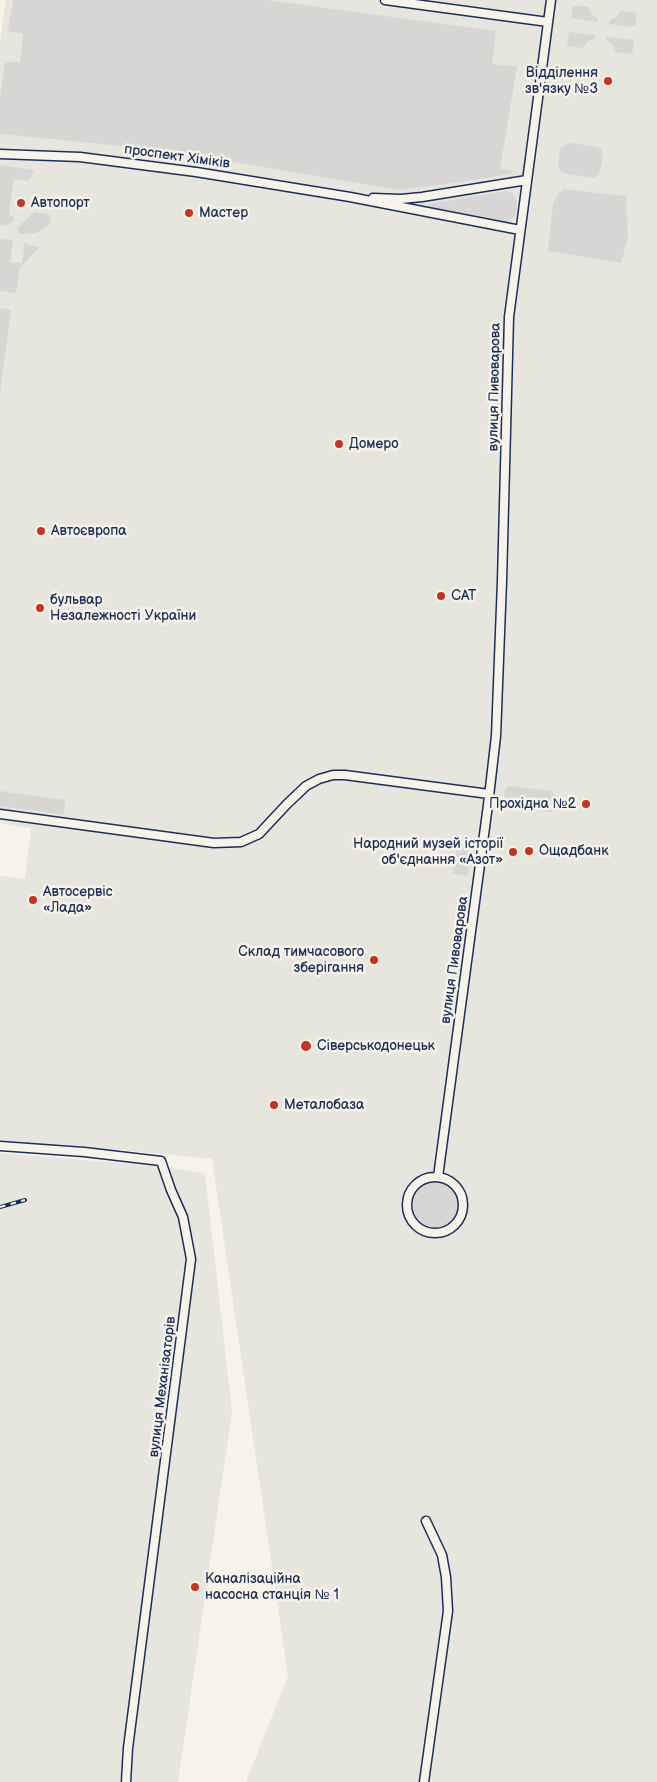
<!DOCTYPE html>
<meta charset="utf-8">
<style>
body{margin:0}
canvas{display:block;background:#f7f3e8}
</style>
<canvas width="657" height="1782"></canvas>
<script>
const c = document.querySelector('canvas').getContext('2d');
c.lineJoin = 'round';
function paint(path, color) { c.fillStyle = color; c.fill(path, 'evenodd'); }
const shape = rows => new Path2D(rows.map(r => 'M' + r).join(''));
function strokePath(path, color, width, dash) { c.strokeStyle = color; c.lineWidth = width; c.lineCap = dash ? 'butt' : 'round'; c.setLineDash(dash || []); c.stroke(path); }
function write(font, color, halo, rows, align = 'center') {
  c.font = font + ' "Balsamiq Sans",sans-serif'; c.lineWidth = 5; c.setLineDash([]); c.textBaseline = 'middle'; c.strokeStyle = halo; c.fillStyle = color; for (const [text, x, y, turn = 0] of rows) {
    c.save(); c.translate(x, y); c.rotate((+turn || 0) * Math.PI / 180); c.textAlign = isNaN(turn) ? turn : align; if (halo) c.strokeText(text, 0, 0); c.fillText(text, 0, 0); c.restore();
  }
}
const built = shape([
 [6,0,657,0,657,1782,246,1782,288,1676,212,1159,121,1150,107,1151,78,1145,0,1143,0,876,25,879,31,828,0,823,0,42],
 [0,1153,157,1166,205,1173,232,1412,178,1782,0,1782]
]);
const green = shape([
 [13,0,267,0,496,31,492,64,517,66,500,169,514,171,510,174,455,183,398,190,163,150,0,134,0,99,5,61,20,63,23,34,8,31],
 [573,5,589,7,591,14,598,19,597,22,571,18],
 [621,11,637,13,635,27,609,24,609,21,617,17],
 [569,32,595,35,595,38,587,42,583,48,567,46],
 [607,37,634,40,632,54,616,52,613,45,606,40],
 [571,143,598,147,601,149,603,156,599,175,594,178,565,174,561,172,558,164,560,149,564,145],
 [0,165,34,170,32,176,28,181,14,179,9,213,14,218,11,223,3,226,0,225],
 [564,189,627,196,626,204,628,236,621,263,548,251,553,204,558,194],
 [505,191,512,193,517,202,516,214,508,223,504,223,426,208,429,204],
 [34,212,48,214,51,218,50,223,43,230,36,233,19,234,17,228],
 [0,239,13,240,10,262,22,263,25,242,29,245,39,247,20,268,16,293,0,291],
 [0,308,11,310,0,393],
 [511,786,551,791,559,799,559,806,555,810,548,812,507,806,504,802,504,792,506,788],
 [0,791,65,800,64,815,0,806],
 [457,843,472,845,468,876,453,874],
 '413 1205a23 23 0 1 1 46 0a23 23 0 1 1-46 0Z'
]);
const minor = shape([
 [385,0,548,22],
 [0,154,80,157,196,172,350,197,520,230],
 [373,198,401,199,422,197,527,180],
 [0,814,214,843,241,842,259,834,287,804,306,786,319,779,333,775,345,775,489,794],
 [0,1146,84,1152,161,1161,171,1190,183,1217,191,1259,128,1748,126,1782],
 [438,1177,488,805,496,736,502,581,509,317,551,0],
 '407 1205a28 28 0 1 1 56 0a28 28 0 1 1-56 0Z',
 [424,1782,448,1611,446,1577,442,1555,426,1521]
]);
const rail = shape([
 [0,1207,25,1200]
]);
const markers = [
 [608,81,5,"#c8321e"],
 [21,203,5,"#c8321e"],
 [189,213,5,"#c8321e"],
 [339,444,5,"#c8321e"],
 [41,531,5,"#c8321e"],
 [441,596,5,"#c8321e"],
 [40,608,5,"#c8321e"],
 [586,804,5,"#c8321e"],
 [529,851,5,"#c8321e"],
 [513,852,5,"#c8321e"],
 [33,900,5,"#c8321e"],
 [374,960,5,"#c8321e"],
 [306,1046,6,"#c8321e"],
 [274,1105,5,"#c8321e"],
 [195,1587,5,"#c8321e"]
];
const poiNames = [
 ["Відділення",598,73,"right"],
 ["зв'язку №3",598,89,"right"],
 ["Автопорт",31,203],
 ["Мастер",199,213],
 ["Домеро",349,444],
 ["Автоєвропа",51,531],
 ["CAT",451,596],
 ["бульвар",50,600],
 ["Незалежності України",50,616],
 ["Прохідна №2",576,804,"right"],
 ["Народний музей історії",503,844,"right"],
 ["об'єднання «Азот»",503,860,"right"],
 ["Ощадбанк",539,851],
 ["Автосервіс",43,892],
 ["«Лада»",43,908],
 ["Склад тимчасового",364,952,"right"],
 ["зберігання",364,968,"right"],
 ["Сіверськодонецьк",317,1046],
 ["Металобаза",284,1105],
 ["Каналізаційна",205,1579],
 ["насосна станція № 1",205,1595]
];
const streetNames = [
 ["проспект Хіміків",177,157,8],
 ["вулиця Пивоварова",495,387,-89],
 ["вулиця Пивоварова",455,960,-82],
 ["вулиця Механізаторів",163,1387,-83]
];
paint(built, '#e6e5de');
paint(green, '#d7d6d4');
strokePath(minor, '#1b2f5e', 11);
strokePath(minor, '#f7f3e8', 8);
strokePath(rail, '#1b2f5e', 4);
strokePath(rail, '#f7f3e8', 2, [5.5]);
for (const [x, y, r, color] of markers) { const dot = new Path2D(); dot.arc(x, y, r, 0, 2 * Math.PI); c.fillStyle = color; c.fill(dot); strokePath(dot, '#f7f3e8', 2); }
write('14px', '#1b2f5e', '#f7f3e8', poiNames, 'left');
write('14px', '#1b2f5e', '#f7f3e8', streetNames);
</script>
